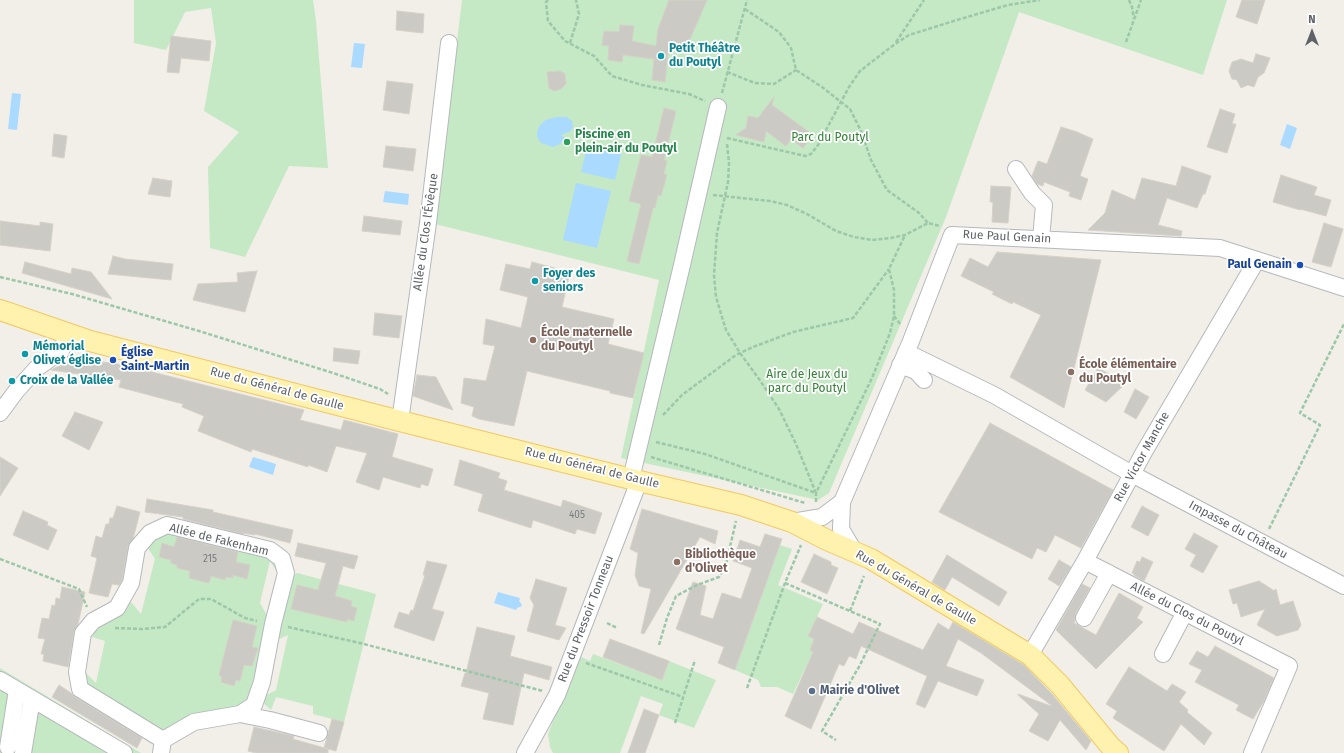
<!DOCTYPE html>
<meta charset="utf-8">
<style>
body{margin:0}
#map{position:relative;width:1344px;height:753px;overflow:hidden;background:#f1efe8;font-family:"Fira Sans",sans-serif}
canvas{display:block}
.north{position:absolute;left:1292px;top:12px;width:40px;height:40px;-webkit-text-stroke:3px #fff;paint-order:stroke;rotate:0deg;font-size:11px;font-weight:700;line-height:16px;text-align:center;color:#5f6368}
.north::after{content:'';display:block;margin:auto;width:14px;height:18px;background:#5f6368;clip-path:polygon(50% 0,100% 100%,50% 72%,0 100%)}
</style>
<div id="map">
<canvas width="1344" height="753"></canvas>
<div class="north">N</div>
</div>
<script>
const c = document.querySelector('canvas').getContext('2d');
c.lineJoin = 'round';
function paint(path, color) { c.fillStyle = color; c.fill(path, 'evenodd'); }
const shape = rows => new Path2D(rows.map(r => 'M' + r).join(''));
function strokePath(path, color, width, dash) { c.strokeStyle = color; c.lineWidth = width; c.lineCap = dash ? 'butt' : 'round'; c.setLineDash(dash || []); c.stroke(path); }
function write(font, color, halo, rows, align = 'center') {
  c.font = font + ' "Fira Sans",sans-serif'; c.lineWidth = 3.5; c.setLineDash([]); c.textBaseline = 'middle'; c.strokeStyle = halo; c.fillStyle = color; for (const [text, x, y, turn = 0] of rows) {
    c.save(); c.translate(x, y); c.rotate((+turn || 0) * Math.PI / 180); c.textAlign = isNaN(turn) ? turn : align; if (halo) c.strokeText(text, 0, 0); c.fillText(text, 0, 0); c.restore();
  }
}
const green = shape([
 [134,0,313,0,316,21,328,168,289,166,245,257,210,248,208,167,239,132,204,111,216,43,211,8,185,12,166,50,134,43],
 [462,0,1227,0,1203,75,1019,12,946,217,829,493,818,500,621,458,659,280,435,224],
 [168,532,273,557,280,577,270,561,260,603,270,621,248,698,242,704,235,707,191,716,160,732,84,686,83,670,96,683,105,641,92,637,95,631,131,602,141,614,155,559,146,545,157,535],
 [780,545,792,549,778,585,823,604,808,636,814,639,810,650,813,652,793,694,777,687,761,687,758,680,735,670],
 [297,573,376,594,344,722,313,714,313,706,276,697,271,710,262,702,261,698,276,690,288,635,273,642,292,577],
 [593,654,662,680,669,661,716,680,694,728,659,715,663,704,641,696,620,753,553,753,550,747,548,734,579,656,590,661],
 [0,668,141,753,0,753]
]);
const water = shape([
 [354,43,365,44,362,68,351,67],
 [12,93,21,94,17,130,8,129],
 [556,117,566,117,572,121,573,127,571,131,561,135,566,139,560,144,553,147,541,143,537,137,537,132,540,125,546,120],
 [1287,124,1297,128,1290,149,1280,145],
 [588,143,622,151,615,180,581,172],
 [576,183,611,191,597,248,563,240],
 [385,191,409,194,408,205,383,202],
 [253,457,276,464,273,475,249,467],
 [498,592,520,598,519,601,521,603,522,606,517,608,516,610,494,603]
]);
const building = shape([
 [669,0,707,0,685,51,669,44,665,82,652,80,654,59,623,55,622,62,608,60,609,46,602,45,604,31,619,32,620,25,634,26,632,41,656,46,658,29,669,0],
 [1242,0,1265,0,1257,24,1236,17,1242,0],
 [397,11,424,14,423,33,396,30,397,11],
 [171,36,211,41,209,61,181,58,179,73,167,72,171,36],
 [1256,54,1270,58,1264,73,1258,77,1254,87,1248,85,1241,88,1237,80,1232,79,1229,71,1232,62,1241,59,1253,63,1256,54],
 [560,71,565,74,566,84,561,89,554,91,549,88,547,72,560,71],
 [387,81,413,84,409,114,383,110,387,81],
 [774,97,772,105,813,135,803,148,791,139,786,146,766,131,764,142,736,135,746,128,748,116,758,118,774,97],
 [664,108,676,111,664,160,667,161,664,174,667,175,661,196,658,195,655,208,653,208,639,264,627,261,641,204,629,201,641,155,652,157,664,108],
 [1220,109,1235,114,1232,124,1236,124,1227,153,1207,147,1220,109],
 [1061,127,1077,132,1093,139,1080,176,1088,179,1081,200,1069,196,1070,192,1044,182,1043,186,1037,184,1032,176,1038,161,1047,164,1061,127],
 [54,134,67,136,64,158,52,156,54,134],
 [386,146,416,149,413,171,383,167,386,146],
 [1182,166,1211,176,1205,194,1203,194,1197,208,1167,198,1158,225,1182,231,1181,236,1088,230,1105,213,1112,190,1135,200,1142,178,1176,186,1182,166],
 [1281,175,1317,187,1314,195,1331,200,1326,216,1300,209,1300,210,1273,202,1281,175],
 [153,178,172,181,170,197,148,194,153,178],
 [991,186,1011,187,1008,223,992,222,993,202,990,202,991,186],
 [364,216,402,221,400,235,362,231,364,216],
 [0,221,40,226,40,222,53,224,50,251,0,245,0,221],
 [1324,223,1343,229,1331,267,1312,262,1324,223],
 [997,252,1101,260,1064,408,1010,377,1041,315,1013,302,1012,304,992,294,994,292,961,276,970,258,988,267,997,252],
 [113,256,125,259,173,264,171,280,108,274,113,256],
 [25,262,71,274,72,268,91,272,112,299,22,273,25,262],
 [532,262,570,272,562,307,614,319,608,344,644,353,633,398,610,393,610,391,527,371,514,426,479,419,472,416,474,407,461,403,464,378,486,381,495,346,483,344,486,319,521,328,528,297,500,290,506,264,530,269,532,262],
 [257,271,245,312,193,300,198,284,238,282,237,273,257,271],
 [375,313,402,316,399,338,373,335,375,313],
 [334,348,360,351,358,364,333,361,334,348],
 [75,358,124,365,304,410,300,420,341,430,344,420,398,434,392,457,433,469,428,486,421,484,420,488,383,477,379,490,356,482,367,453,336,446,327,472,308,465,308,467,252,449,251,452,198,431,204,416,182,407,183,404,119,387,121,380,51,370,75,358],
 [1098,368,1126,383,1106,402,1085,390,1098,368],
 [417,375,436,377,453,410,413,396,417,375],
 [1135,389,1149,397,1136,419,1124,412,1135,389],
 [75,412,103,422,89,450,62,436,75,412],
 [990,423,1113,490,1081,548,1055,535,1046,552,1037,548,1032,559,939,512,990,423],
 [0,457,18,468,0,496,0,457],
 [460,460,500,473,498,478,507,481,504,490,561,507,563,500,602,513,595,534,577,529,575,534,533,520,531,528,478,511,483,494,454,485,460,460],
 [147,499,213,510,213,512,293,530,290,543,255,534,255,535,243,533,243,534,183,519,183,517,145,512,147,499],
 [117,506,140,512,133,539,128,546,122,580,119,585,112,584,108,597,89,593,97,558,91,556,96,536,102,538,106,524,109,524,110,518,113,518,117,506],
 [1142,506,1159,515,1148,536,1131,527,1142,506],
 [642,509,718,531,715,544,700,537,644,634,641,633,651,589,639,586,635,575,638,553,630,549,642,509],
 [23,511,48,522,47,525,57,530,48,550,13,535,23,511],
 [1194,533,1218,546,1203,573,1190,566,1196,555,1185,549,1194,533],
 [765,534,782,539,735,670,718,663,724,647,676,629,693,582,706,586,700,615,713,619,722,593,741,599,752,568,733,561,740,540,760,547,765,534],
 [177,537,238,552,236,562,250,565,247,579,233,575,233,578,226,577,225,580,211,576,209,583,189,578,190,571,177,568,177,565,171,563,171,560,159,557,162,543,174,547,177,537],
 [298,543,358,556,354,569,343,566,335,596,352,601,351,606,357,608,354,621,347,619,347,622,291,609,297,585,318,590,326,563,295,556,298,543],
 [814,554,831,562,831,565,838,568,827,594,801,582,814,554],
 [947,555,1007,592,999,606,952,577,945,590,932,582,947,555],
 [1142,557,1153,562,1144,581,1134,575,1134,574,1132,573,1137,561,1140,562,1142,557],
 [1059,560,1071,567,1059,586,1048,579,1059,560],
 [427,561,447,565,432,609,444,612,434,641,394,627,399,612,409,615,411,610,413,611,425,575,423,575,427,561],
 [536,579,567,588,555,625,566,628,559,640,527,631,534,605,530,598,536,579],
 [1259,581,1273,590,1273,591,1276,589,1280,605,1293,601,1301,625,1298,630,1277,636,1257,625,1265,609,1241,617,1237,603,1233,604,1229,590,1259,581],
 [1082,584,1090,588,1076,613,1074,623,1096,635,1119,593,1143,607,1137,618,1143,622,1096,669,1056,630,1082,584],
 [62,587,85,592,78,624,74,632,68,667,43,661,44,654,41,654,45,639,38,638,42,618,49,619,52,605,55,606,56,598,60,599,62,587],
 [817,617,853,634,859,622,923,650,938,623,949,630,953,622,1024,665,1051,693,1091,741,1086,750,1060,720,1048,741,1029,731,1039,714,1018,695,1018,694,1051,706,1051,705,981,653,958,639,946,666,984,680,977,696,938,681,925,708,916,704,927,676,861,646,856,659,849,656,844,666,839,664,811,729,785,716,813,652,810,650,814,639,808,636,817,617],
 [233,620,257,626,252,647,258,648,252,666,244,665,240,681,236,680,234,686,221,682,222,677,219,675,233,620],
 [477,627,515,636,510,656,552,667,549,680,524,673,513,725,483,719,489,693,461,686,465,673,466,673,477,627],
 [610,639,669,661,662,680,603,657,610,639],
 [1215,646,1274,678,1264,701,1253,719,1236,710,1239,705,1195,682,1202,670,1189,664,1197,651,1208,657,1215,646],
 [1129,667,1167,691,1172,684,1186,692,1179,702,1188,710,1187,712,1188,713,1212,733,1204,745,1181,724,1164,751,1113,718,1117,711,1106,704,1129,667],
 [59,685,71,693,75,697,142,738,137,748,52,697,59,685],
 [644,709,659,715,645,753,628,753,644,709],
 [332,719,344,722,336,751,324,748,332,719],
 [254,727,294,736,293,739,328,749,328,753,256,753,248,751,254,727]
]);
const path = shape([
 [548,0,546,2,548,21,565,41,594,56,612,76,642,85,689,94,705,101],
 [1129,0,1132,7,1134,19],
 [745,9,779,32,791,48,796,70,822,87,850,109,861,131,871,160,887,190,919,213,928,223],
 [896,42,924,0],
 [1126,42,1141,0],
 [570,43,579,14,576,0],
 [727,72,755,83,774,84,796,70],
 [722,93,747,0],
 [727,138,805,156,811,154,818,145,849,87,860,71,895,44,909,35,957,20,1008,5,1040,0],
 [713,195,770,201,787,205,807,214,836,231,854,237,872,240,891,238,905,235,928,223,940,226],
 [0,277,72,294,199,331,333,373,380,389,388,394],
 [894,316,901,325],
 [663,415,682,395,736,355,753,347,793,332,853,318,889,269],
 [656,442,705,454,816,493,796,444,779,409,759,379,740,353,726,330,716,297,714,275,717,233,728,182,729,163,727,144],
 [651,457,805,503],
 [816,502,816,493,872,378,890,333,894,316,894,290,889,269,905,235],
 [1269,529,1320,425,1300,413,1344,324],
 [0,559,79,589,87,607],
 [785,583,880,624,860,665,822,731,836,740],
 [850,611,864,576],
 [607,623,617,628],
 [288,627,360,643,543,691],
 [115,628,142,629,165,627,199,599,211,599,245,618,257,621],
 [659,645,667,618,676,596,697,585,719,577,726,564,736,521],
 [586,663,683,697],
 [747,688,785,583,801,545],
 [675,723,695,660]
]);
const minor = shape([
 [1016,169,1032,193,1044,205,1041,239],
 [906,352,994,395,1132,474,1344,586],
 [900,365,916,371,924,380],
 [0,413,17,390,37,368,61,351,68,334],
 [400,421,428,223,449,43],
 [631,479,682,265,718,107],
 [792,522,822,517,842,502],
 [854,551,841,529,842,502,911,341,952,235,1220,248,1344,288],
 [1085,561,1289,666,1252,753],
 [1084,618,1109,573],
 [1163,654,1185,612],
 [1030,655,1085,561,1144,452,1257,260],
 [0,680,124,753],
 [240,714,270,720,319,733],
 [8,747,17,690],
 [23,753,32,699],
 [161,753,163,740,194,722,240,714,254,705,262,682,273,624,286,573,282,559,270,550,167,525,150,533,137,548,131,583,117,608,93,621,83,633,77,672,80,689,163,740],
 [525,753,557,695,639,481]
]);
const major = shape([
 [0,310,90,341,400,421,639,481,741,505,792,522,827,540,871,559,1030,655,1060,685,1111,747,1118,753]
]);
const markers = [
 [661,56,4,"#0f9aa8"],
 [567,142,4,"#2e9e5b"],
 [1300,265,4,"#1a4fb4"],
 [535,281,4,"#0f9aa8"],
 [533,340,4,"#8d6e63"],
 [25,354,4,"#0f9aa8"],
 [113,360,4,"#1a4fb4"],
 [1071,372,4,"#8d6e63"],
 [12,381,4,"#0f9aa8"],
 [677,562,4,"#8d6e63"],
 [812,691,4,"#5c6f8a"]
];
const numberNames = [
 ["405",577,515],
 ["215",210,559]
];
const cultureNames = [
 ["Petit Théâtre",669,49],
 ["du Poutyl",669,63],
 ["Foyer des",543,274],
 ["seniors",543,288],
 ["Mémorial",33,347],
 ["Olivet église",33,361],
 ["Croix de la Vallée",20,381]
];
const leisureNames = [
 ["Piscine en",575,135],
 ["plein-air du Poutyl",575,149]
];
const parkNames = [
 ["Parc du Poutyl",830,138],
 ["Aire de Jeux du",807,375],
 ["parc du Poutyl",807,389]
];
const streetNames = [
 ["Allée du Clos l'Évêque",426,232,-82],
 ["Rue Paul Genain",1007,237,3],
 ["Rue du Général de Gaulle",277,389,15],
 ["Rue Victor Manche",1142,457,-61],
 ["Rue du Général de Gaulle",592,468,14],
 ["Impasse du Château",1238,530,28],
 ["Allée de Fakenham",219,540,14],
 ["Rue du Général de Gaulle",916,588,30],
 ["Allée du Clos du Poutyl",1187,614,27],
 ["Rue du Pressoir Tonneau",586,619,-69]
];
const transitNames = [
 ["Paul Genain",1292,265],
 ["Église",121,353,"left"],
 ["Saint-Martin",121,367,"left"]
];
const educationNames = [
 ["École maternelle",541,333],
 ["du Poutyl",541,347],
 ["École élémentaire",1079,365],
 ["du Poutyl",1079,379],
 ["Bibliothèque",685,555],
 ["d'Olivet",685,569]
];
const serviceNames = [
 ["Mairie d'Olivet",820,691]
];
paint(green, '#c5e8c5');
paint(water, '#aadaff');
paint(building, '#cccac5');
strokePath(building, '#d6d1c6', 1);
strokePath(minor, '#b5b8bc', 18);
strokePath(major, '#f2c960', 22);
strokePath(path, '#9cc7a9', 2.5, [4, 2]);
strokePath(minor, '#fff', 16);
strokePath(major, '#fff2af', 20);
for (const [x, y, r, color] of markers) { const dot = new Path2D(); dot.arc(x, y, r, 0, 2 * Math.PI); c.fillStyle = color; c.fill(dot); strokePath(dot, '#fff', 1.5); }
write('10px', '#7a7d7f', null, numberNames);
write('bold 12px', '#0d838f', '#fff', cultureNames, 'left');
write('bold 12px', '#27864d', '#fff', leisureNames, 'left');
write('12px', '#348238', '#fff', parkNames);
write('12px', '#5f6368', '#fff', streetNames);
write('bold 12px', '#164399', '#fff', transitNames, 'right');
write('bold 12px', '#785e54', '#fff', educationNames, 'left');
write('bold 12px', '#4e5e75', '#fff', serviceNames, 'left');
</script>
